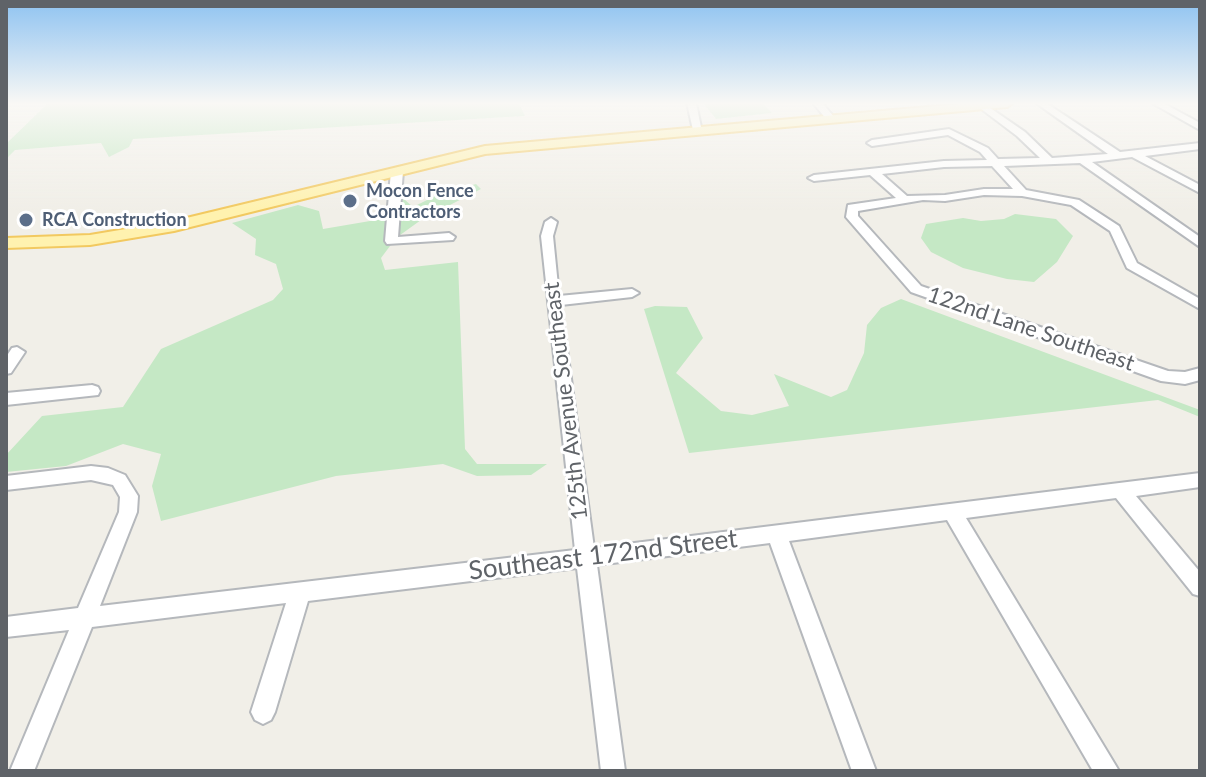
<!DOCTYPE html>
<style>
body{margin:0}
#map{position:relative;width:1206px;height:777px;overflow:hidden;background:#f1efe8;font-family:Lato,sans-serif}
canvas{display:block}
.frame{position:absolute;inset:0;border:8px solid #5f6368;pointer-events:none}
</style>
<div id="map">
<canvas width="1206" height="777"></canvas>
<div class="frame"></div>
</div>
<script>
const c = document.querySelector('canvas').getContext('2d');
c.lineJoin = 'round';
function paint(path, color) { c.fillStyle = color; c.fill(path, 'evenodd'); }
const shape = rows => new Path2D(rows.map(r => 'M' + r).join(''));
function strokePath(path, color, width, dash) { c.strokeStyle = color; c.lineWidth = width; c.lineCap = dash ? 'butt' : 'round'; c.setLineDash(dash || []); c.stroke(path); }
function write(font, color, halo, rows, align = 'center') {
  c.font = font + ' Lato,sans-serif'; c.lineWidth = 6; c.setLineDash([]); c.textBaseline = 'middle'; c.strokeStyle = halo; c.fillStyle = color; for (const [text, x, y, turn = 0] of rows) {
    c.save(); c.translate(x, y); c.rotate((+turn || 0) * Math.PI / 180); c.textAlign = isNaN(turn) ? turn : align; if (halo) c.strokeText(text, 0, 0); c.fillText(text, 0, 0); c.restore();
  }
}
const green = shape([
 [48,103,519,103,525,116,133,139,129,147,109,157,101,143,15,150,6,159,6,144],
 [703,103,763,103,772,113,716,119],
 [476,184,481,189,421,220,396,238,381,258,385,270,458,262,465,449,477,464,547,464,531,475,477,476,443,464,336,476,161,521,152,486,161,454,123,444,66,466,6,472,6,455,42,416,123,407,161,349,273,300,283,289,276,264,255,255,256,239,232,223,298,205,319,211,323,229,370,221,385,213,390,196,404,199,413,207,439,194],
 [1015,214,1056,219,1073,236,1057,262,1034,282,1007,279,963,268,931,252,921,238,926,224,963,218,981,221,1004,219],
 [901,299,1200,410,1200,417,1158,400,689,453,644,309,655,306,687,307,703,338,676,373,721,411,752,415,789,406,774,374,831,397,847,390,864,353,867,325,881,308]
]);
const minor = shape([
 [687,103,696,103,702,132,693,130,687,103],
 [813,103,822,103,835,118,833,120,827,120,813,103],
 [983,103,1025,132,1052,158,1108,154,1036,103,1046,103,1120,152,1200,143,1200,149,1145,156,1200,185,1200,193,1132,157,1092,162,1200,237,1200,247,1080,163,1004,166,1026,190,1079,200,1119,226,1137,263,1200,299,1200,309,1127,268,1110,231,1071,205,1022,196,984,195,945,201,923,200,858,211,858,216,921,286,1168,371,1185,372,1200,368,1200,380,1185,384,1161,381,911,292,846,217,848,205,896,198,870,175,814,181,808,178,814,175,944,161,987,160,980,152,948,135,872,146,867,143,872,140,949,129,988,148,998,159,1040,158,1017,136,980,108,978,106,983,103],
 [992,166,1013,189,984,189,945,195,907,196,882,174,944,167,992,166],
 [1152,103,1163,103,1200,123,1200,130,1152,103],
 [397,168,403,171,398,237,449,233,455,237,453,240,387,244,385,241,391,171,397,168],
 [551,218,557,222,553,236,559,296,632,289,639,293,632,297,561,305,594,548,1200,473,1200,487,1136,496,1200,572,1200,596,1193,594,1116,498,966,518,1119,771,1093,771,947,520,789,541,876,771,852,771,770,543,597,565,625,771,601,771,577,568,308,601,275,712,271,720,263,724,255,720,251,712,286,603,92,627,34,771,10,771,69,630,6,637,6,617,78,608,119,512,120,497,113,485,91,480,6,490,6,476,91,466,108,468,125,475,138,496,137,512,100,606,575,550,541,236,545,222,551,218],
 [17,347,25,352,11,373,6,374,6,357,12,348,17,347],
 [92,385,98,387,100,391,98,395,6,405,6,393,92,385]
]);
const major = shape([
 [972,103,1013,103,1007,107,485,154,174,231,90,245,6,248,6,238,90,235,174,221,485,146,972,103]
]);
const markers = [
 [350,201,8,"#5c6f8a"],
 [26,220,8,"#5c6f8a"]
];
const farServicenames = [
 ["Mocon Fence",366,191],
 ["Contractors",366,212],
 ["RCA Construction",42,220]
];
const streetNames = [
 ["122nd Lane Southeast",1031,329,19],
 ["125th Avenue Southeast",566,401,-97]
];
const nearStreetnames = [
 ["Southeast 172nd Street",603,555,-7]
];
paint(green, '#c5e8c5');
strokePath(minor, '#b5b8bc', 4);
strokePath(major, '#f2c960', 4);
paint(minor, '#fff');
paint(major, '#fff2af');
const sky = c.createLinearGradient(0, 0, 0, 211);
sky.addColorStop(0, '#8fc3f1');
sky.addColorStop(0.49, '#f9f8f5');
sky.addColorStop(1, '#f9f8f500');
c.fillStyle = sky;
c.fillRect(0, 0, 1206, 211);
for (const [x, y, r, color] of markers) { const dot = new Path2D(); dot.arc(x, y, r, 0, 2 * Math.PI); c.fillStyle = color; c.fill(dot); strokePath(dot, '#fff', 3); }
write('bold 18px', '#4e5e75', '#fff', farServicenames, 'left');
write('22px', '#5f6368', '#fff', streetNames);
write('26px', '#5f6368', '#fff', nearStreetnames);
</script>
